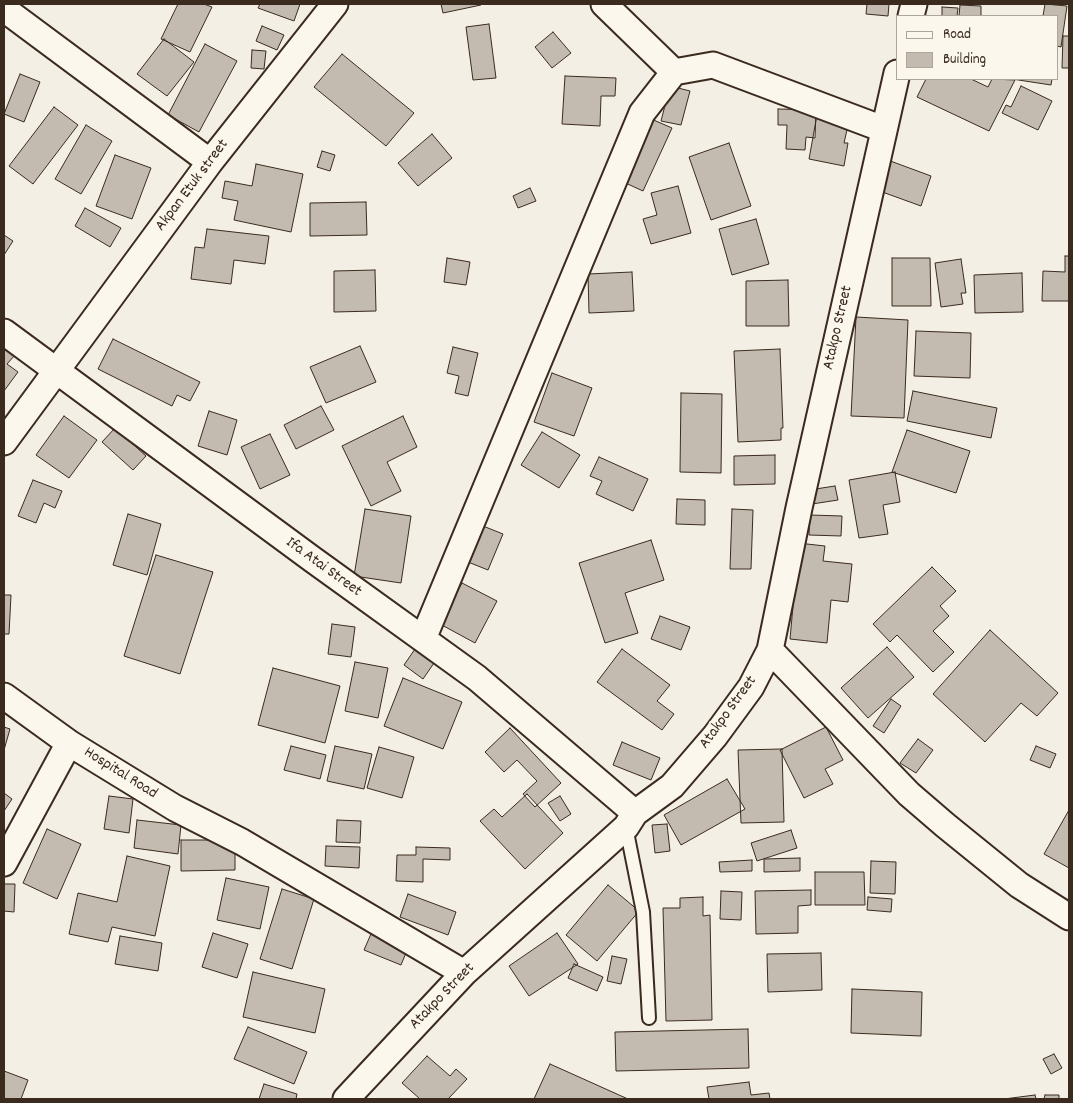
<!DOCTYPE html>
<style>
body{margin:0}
#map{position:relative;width:1073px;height:1103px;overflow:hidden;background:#f3efe4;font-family:Dekko,sans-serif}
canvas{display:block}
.frame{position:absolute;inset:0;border:5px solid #3b2a1e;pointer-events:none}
.legend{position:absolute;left:896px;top:15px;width:162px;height:65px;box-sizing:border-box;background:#fbf7ec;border:1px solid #aea59a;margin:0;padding:6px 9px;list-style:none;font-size:15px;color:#3b2a1e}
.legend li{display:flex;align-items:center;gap:10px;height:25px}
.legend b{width:25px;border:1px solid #aea59a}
</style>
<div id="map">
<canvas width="1073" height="1103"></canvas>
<div class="frame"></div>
<ul class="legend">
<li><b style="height:6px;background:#fbf7ec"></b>Road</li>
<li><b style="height:14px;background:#c3bbb0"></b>Building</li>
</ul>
</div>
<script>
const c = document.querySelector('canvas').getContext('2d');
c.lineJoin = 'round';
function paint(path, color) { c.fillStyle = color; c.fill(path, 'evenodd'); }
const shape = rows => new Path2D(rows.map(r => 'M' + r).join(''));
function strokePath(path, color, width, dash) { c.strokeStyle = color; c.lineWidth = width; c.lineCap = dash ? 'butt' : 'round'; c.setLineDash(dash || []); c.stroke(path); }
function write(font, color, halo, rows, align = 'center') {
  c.font = font + ' Dekko,sans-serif'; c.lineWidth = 4; c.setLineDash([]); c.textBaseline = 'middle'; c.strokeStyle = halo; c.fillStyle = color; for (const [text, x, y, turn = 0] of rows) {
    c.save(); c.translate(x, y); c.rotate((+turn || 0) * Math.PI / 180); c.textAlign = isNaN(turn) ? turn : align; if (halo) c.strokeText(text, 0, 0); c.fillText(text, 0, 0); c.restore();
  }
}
const building = shape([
 [178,4,204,4,212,7,190,52,161,39,178,4],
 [260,4,300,4,294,21,258,8,260,4],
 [441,4,481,4,481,5,443,13,441,4],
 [867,4,889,4,888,16,866,14,867,4],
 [1045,4,1067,6,1061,47,1057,46,1057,16,1043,16,1045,4],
 [960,5,981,6,981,16,959,16,960,5],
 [942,7,958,8,957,16,942,16,942,7],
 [489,24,496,78,473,80,466,27,489,24],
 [262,26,284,35,277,50,256,41,262,26],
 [553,32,571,53,552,68,535,47,553,32],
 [1063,36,1069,36,1069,68,1062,68,1063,36],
 [164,39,194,62,167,96,137,74,164,39],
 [205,44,237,61,199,132,168,115,205,44],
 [252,50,266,51,264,69,251,68,252,50],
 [342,54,414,113,386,146,314,87,342,54],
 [20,74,40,82,24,122,4,114,20,74],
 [565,76,616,78,615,96,601,96,600,126,562,124,565,76],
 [926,79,971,79,988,87,992,79,1015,80,989,131,917,97,926,79],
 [1012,79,1052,79,1051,85,1012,79],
 [670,86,690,91,681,125,661,121,670,86],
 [1021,86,1052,101,1038,130,1002,113,1006,105,1011,107,1021,86],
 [54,107,78,125,33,184,9,166,54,107],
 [778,109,816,110,815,138,806,137,805,150,786,149,787,125,778,125,778,109],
 [817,115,849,121,844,143,848,143,844,166,809,159,817,115],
 [649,118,672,128,643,191,619,180,649,118],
 [86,125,112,141,81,194,55,179,86,125],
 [432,134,452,158,418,186,398,163,432,134],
 [729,143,751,206,711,220,689,157,729,143],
 [322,151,335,155,330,171,317,167,322,151],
 [115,155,151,168,132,219,96,206,115,155],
 [885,159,931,176,921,206,874,189,885,159],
 [256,164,303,174,291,232,234,220,238,201,222,198,225,181,252,186,256,164],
 [678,186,691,233,651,244,643,219,657,215,651,193,678,186],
 [530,188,536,201,518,208,513,196,530,188],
 [366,202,367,235,310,236,310,203,366,202],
 [85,208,121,228,110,247,75,226,85,208],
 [756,219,769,264,732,275,719,229,756,219],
 [207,229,269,236,265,264,234,260,231,284,191,279,195,247,204,248,207,229],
 [4,235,13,241,4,255,4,235],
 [1065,256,1069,256,1069,301,1042,301,1043,271,1065,272,1065,256],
 [447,258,470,262,466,285,444,282,447,258],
 [892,258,930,258,931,306,892,306,892,258],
 [961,259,966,293,961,293,963,304,941,307,935,263,961,259],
 [375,270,376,311,334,312,334,271,375,270],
 [632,272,634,311,589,313,588,274,632,272],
 [1022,273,1023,312,975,313,974,275,1022,273],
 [788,280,789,326,746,326,746,281,788,280],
 [856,317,908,320,904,418,851,416,856,317],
 [916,331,971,333,970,378,914,376,916,331],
 [113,339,200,382,190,401,177,395,172,406,98,369,113,339],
 [360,346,376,382,326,403,310,367,360,346],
 [4,347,15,355,7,364,18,372,4,391,4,347],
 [453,347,478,353,468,396,455,393,459,376,447,373,453,347],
 [780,349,783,428,781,428,781,440,738,442,734,351,780,349],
 [552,373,592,388,574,436,534,422,552,373],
 [913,391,997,408,991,438,907,421,913,391],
 [681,393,722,394,721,473,680,472,681,393],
 [321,406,334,430,296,449,284,425,321,406],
 [209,411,237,420,227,455,198,446,209,411],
 [64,416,97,440,69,478,36,455,64,416],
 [403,416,417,447,387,462,401,491,371,506,342,446,403,416],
 [115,428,146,456,133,470,102,442,115,428],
 [907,430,970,451,956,493,892,472,907,430],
 [542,432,580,455,559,488,521,465,542,432],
 [270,434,290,475,260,489,241,447,270,434],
 [775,455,775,484,734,485,734,456,775,455],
 [599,457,648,479,633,511,596,494,602,481,590,476,599,457],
 [895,472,900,502,883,505,888,534,859,538,849,480,895,472],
 [33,480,62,491,55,508,44,503,36,523,18,516,33,480],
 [835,486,838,500,812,504,809,490,835,486],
 [677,499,705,500,705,525,676,524,677,499],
 [365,509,411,516,401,583,354,576,365,509],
 [732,509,753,510,751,569,730,569,732,509],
 [128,514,161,524,147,575,113,565,128,514],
 [810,515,842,516,841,536,809,535,810,515],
 [473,522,503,534,488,570,458,558,473,522],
 [651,540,664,580,625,593,638,633,605,643,579,563,651,540],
 [798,543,825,546,823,561,852,564,848,602,831,600,827,643,790,639,793,606,791,605,798,543],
 [156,555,213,572,180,674,124,656,156,555],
 [932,567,956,591,940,606,949,616,933,631,954,652,933,672,897,635,890,642,873,624,932,567],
 [462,583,497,601,475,643,440,624,462,583],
 [4,595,11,595,9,634,4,634,4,595],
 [660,616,690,627,681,650,651,639,660,616],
 [332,624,355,627,351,657,328,654,332,624],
 [990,630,1058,693,1037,716,1021,703,985,742,933,694,990,630],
 [887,647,914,677,868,718,841,688,887,647],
 [415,649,434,663,423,679,404,665,415,649],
 [622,649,670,685,657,701,674,714,662,730,597,682,622,649],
 [355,662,388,668,378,718,345,711,355,662],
 [273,668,340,686,325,743,258,725,273,668],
 [403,678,462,702,443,749,384,726,403,678],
 [891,699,901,706,884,733,873,726,891,699],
 [4,727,10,729,4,750,4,727],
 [826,727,843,760,825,769,833,784,804,798,780,750,826,727],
 [510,728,561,783,535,807,523,794,537,781,517,760,504,772,485,752,510,728],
 [918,739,933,750,916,773,900,763,918,739],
 [622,742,660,758,651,780,613,765,622,742],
 [291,746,326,755,320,779,284,770,291,746],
 [335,746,372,754,364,789,327,781,335,746],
 [1036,746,1056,754,1050,768,1030,760,1036,746],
 [379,747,414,757,402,798,367,788,379,747],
 [782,749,784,822,741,823,738,750,782,749],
 [727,779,745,809,681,845,664,815,727,779],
 [4,793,12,799,4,811,4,793],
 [527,794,563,833,525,869,480,821,494,809,502,817,527,794],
 [109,796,133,799,129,833,104,829,109,796],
 [560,796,571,814,560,821,548,803,560,796],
 [1069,810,1069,868,1044,854,1069,810],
 [137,820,181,825,178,854,134,848,137,820],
 [337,820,361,821,360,843,336,842,337,820],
 [667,824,670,851,655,853,652,825,667,824],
 [47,829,81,844,57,899,23,883,47,829],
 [791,830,797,848,757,861,751,843,791,830],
 [181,840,235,840,235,870,181,871,181,840],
 [326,846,360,847,359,868,325,866,326,846],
 [416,847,450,848,450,860,423,859,423,882,396,881,397,855,416,855,416,847],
 [127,856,170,866,155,936,112,927,108,942,69,934,78,893,117,902,127,856],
 [800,858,800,871,764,872,764,859,800,858],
 [752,860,752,871,720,872,719,862,752,860],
 [871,861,896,862,895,894,870,893,871,861],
 [815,872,864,872,865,905,815,905,815,872],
 [226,878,269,887,260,929,217,920,226,878],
 [4,884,15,884,14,912,4,911,4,884],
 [608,885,639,911,597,961,566,935,608,885],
 [282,889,314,899,292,969,260,959,282,889],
 [811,890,811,905,798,906,798,933,756,934,755,891,811,890],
 [721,891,742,892,741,920,720,919,721,891],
 [408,894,456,912,448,935,400,917,408,894],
 [703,897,703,916,710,915,712,1020,666,1021,663,908,680,908,680,898,703,897],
 [868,897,892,899,891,912,867,910,868,897],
 [374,927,410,943,401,965,364,950,374,927],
 [213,933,248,944,237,978,202,967,213,933],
 [557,933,578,964,529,996,509,966,557,933],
 [120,936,162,943,158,971,115,964,120,936],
 [821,953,822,990,768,992,767,954,821,953],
 [612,956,627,959,621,984,607,981,612,956],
 [574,964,603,977,597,991,568,978,574,964],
 [253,972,325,989,315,1033,243,1017,253,972],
 [852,989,922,992,921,1036,851,1033,852,989],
 [248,1027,307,1052,294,1084,234,1059,248,1027],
 [748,1029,749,1068,616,1071,615,1032,748,1029],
 [1054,1054,1062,1068,1051,1074,1043,1059,1054,1054],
 [427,1056,450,1076,456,1069,467,1079,448,1099,420,1099,402,1083,427,1056],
 [550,1064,628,1099,534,1099,550,1064],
 [4,1071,28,1080,21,1099,4,1099,4,1071],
 [749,1082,751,1095,769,1093,770,1099,709,1099,707,1087,749,1082],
 [264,1084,297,1094,296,1099,259,1099,264,1084],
 [1035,1095,1036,1099,1004,1099,1035,1095],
 [1045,1095,1059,1095,1059,1099,1044,1099,1045,1095]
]);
const lane = shape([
 [626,827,643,912,649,1018]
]);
const street = shape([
 [604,4,674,72],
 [4,9,210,162],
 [911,16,914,4],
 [4,332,312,559,477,678,635,813],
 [4,442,210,162,335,4],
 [423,639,642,113,674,72,713,65,883,129],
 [770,650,909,794,945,825,1019,885,1069,917],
 [4,696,69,743,175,808,242,842,464,973],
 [4,863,69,743],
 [346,1099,464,973,626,827,635,813,672,786,715,736,751,687,770,650,799,508,897,73]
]);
const streetNames = [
 ["Akpan Etuk street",193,186,-53],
 ["Atakpo Street",839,328,-77],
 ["Ifa Atai Street",323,568,36],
 ["Atakpo Street",729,713,-54],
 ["Hospital Road",120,774,32],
 ["Atakpo Street",443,997,-46]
];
paint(building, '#c3bbb0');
strokePath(building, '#3b2a1e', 1);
strokePath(lane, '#3b2a1e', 16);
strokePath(street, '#3b2a1e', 29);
strokePath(lane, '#fbf7ec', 12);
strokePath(street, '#fbf7ec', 25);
write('16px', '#3b2a1e', '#fbf7ec', streetNames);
</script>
